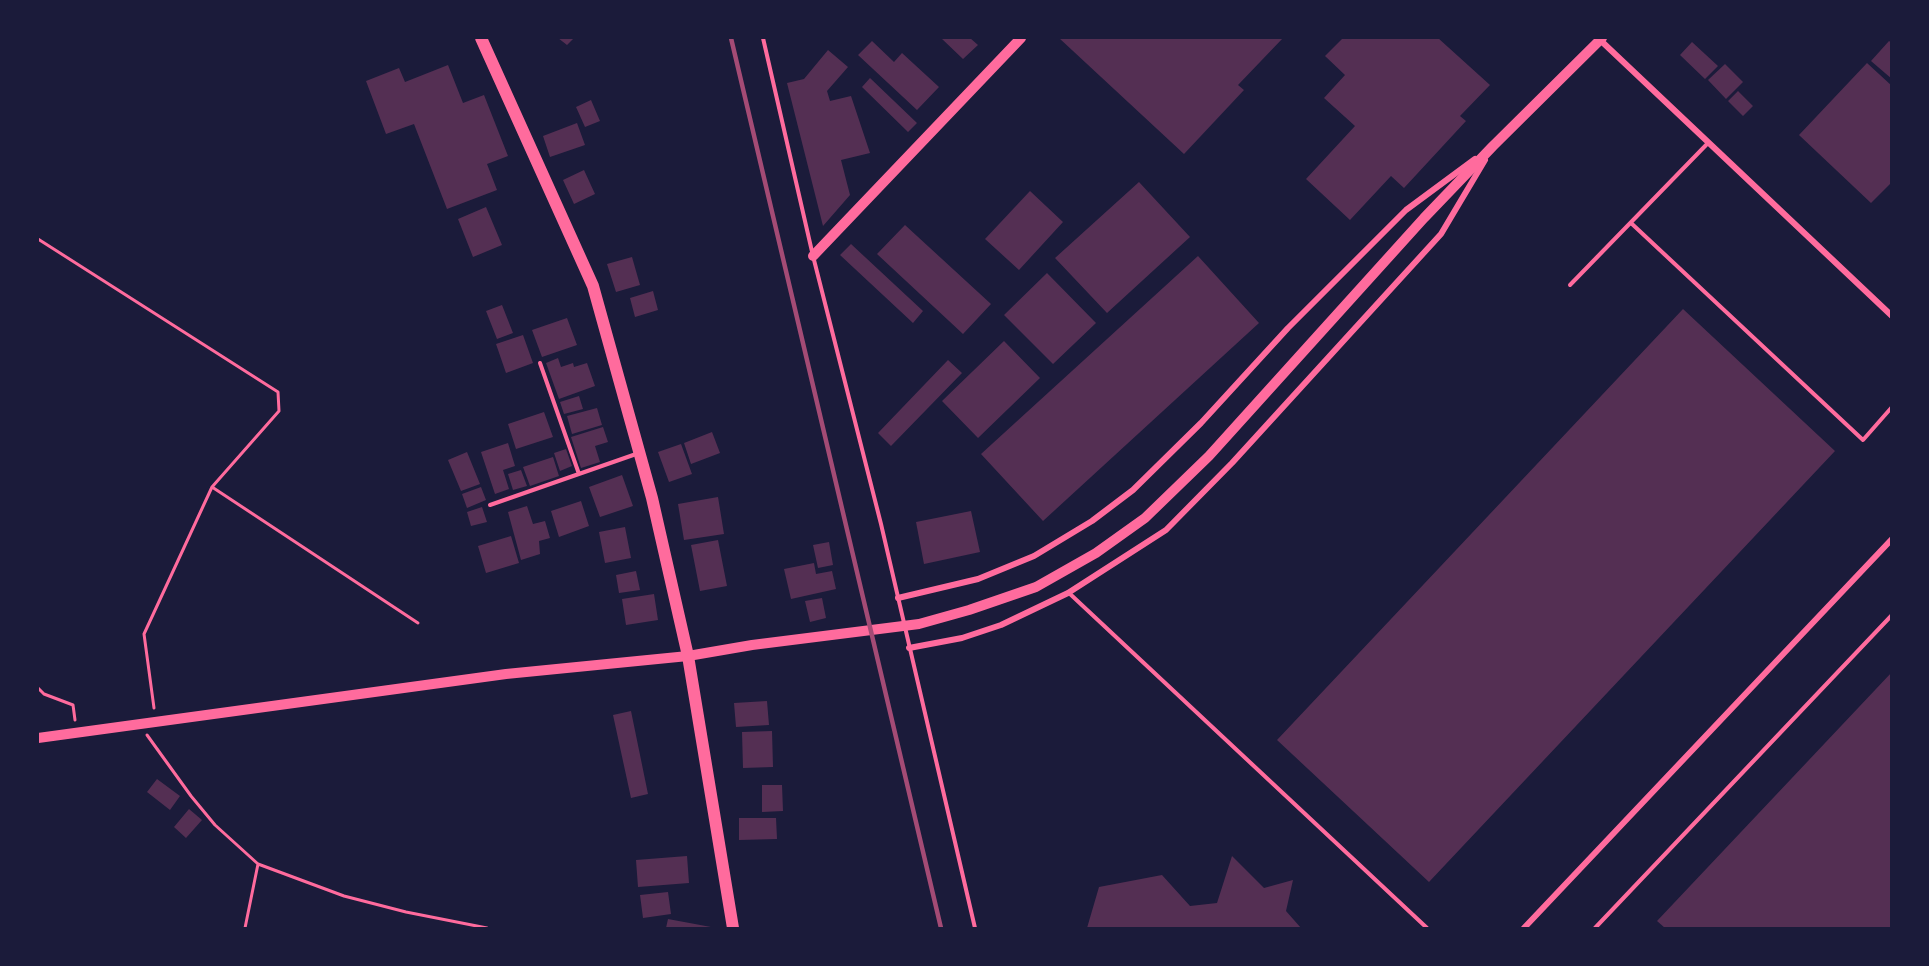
<!DOCTYPE html>
<style>
body{margin:0}
#map{position:relative;width:1929px;height:966px;overflow:hidden;background:#1b1b3a;font-family:"Fira Sans",sans-serif}
canvas{display:block}
.frame{position:absolute;inset:0;border:39px solid #1b1b3a;pointer-events:none}
</style>
<div id="map">
<canvas width="1929" height="966"></canvas>
<div class="frame"></div>
</div>
<script>
const c = document.querySelector('canvas').getContext('2d');
c.lineJoin = 'round';
function paint(path, color) { c.fillStyle = color; c.fill(path, 'evenodd'); }
const shape = rows => new Path2D(rows.map(r => 'M' + r).join(''));
function strokePath(path, color, width, dash) { c.strokeStyle = color; c.lineWidth = width; c.lineCap = dash ? 'butt' : 'round'; c.setLineDash(dash || []); c.stroke(path); }
const building = shape([
 [558,38,574,38,567,45],
 [941,38,970,38,978,45,963,59],
 [1059,38,1283,38,1238,85,1244,90,1184,154],
 [1343,38,1438,38,1490,85,1460,116,1466,121,1404,188,1391,176,1350,220,1306,179,1355,126,1324,98,1345,75,1325,56],
 [872,41,894,62,902,53,939,87,917,110,858,55],
 [1889,41,1892,43,1892,79,1871,61],
 [1692,42,1718,66,1705,79,1680,55],
 [828,50,848,67,827,91,830,101,851,96,870,153,841,160,850,195,823,226,787,83,804,79],
 [1867,63,1892,86,1892,182,1871,203,1799,135],
 [1725,64,1743,82,1726,99,1708,80],
 [448,65,463,103,484,95,508,156,487,164,497,190,447,209,414,124,386,134,366,81,399,68,405,82],
 [870,78,917,123,908,132,862,87],
 [1738,91,1753,106,1743,116,1728,101],
 [591,100,600,121,585,127,576,107],
 [577,123,585,145,550,157,543,136],
 [584,170,595,194,574,204,563,180],
 [1139,182,1190,237,1107,313,1055,258],
 [1030,191,1063,222,1019,270,985,239],
 [486,207,502,245,473,257,458,219],
 [905,225,991,304,963,334,877,254],
 [851,244,923,311,913,323,840,255],
 [1198,256,1259,323,1043,521,981,454],
 [632,257,640,285,616,292,607,264],
 [1047,273,1096,323,1053,364,1004,315],
 [653,291,658,310,635,317,630,298],
 [502,305,513,333,497,339,486,311],
 [1683,309,1835,451,1429,882,1277,740],
 [567,318,577,345,542,357,532,330],
 [523,335,533,363,506,373,496,344],
 [1004,341,1040,378,978,438,942,401],
 [558,358,561,367,573,363,574,367,587,363,595,386,559,399,546,363],
 [948,360,962,373,891,446,878,433],
 [579,396,583,409,564,414,560,402],
 [597,408,602,425,572,434,567,416],
 [544,412,553,437,516,449,508,424],
 [603,427,608,442,595,446,600,462,581,468,571,437],
 [712,432,720,453,691,464,684,443],
 [508,443,515,466,503,470,509,489,495,494,481,452],
 [681,444,692,474,669,482,658,452],
 [566,449,572,466,560,471,554,453],
 [467,452,480,484,461,491,448,460],
 [553,457,559,476,530,486,523,467],
 [521,470,527,486,513,490,508,474],
 [622,475,633,506,600,517,589,487],
 [481,487,486,500,467,508,462,494],
 [718,497,724,534,684,540,678,504],
 [581,501,589,526,559,537,551,511],
 [527,506,533,524,545,521,550,538,539,541,540,554,521,560,508,512],
 [482,507,487,522,471,526,467,512],
 [971,511,980,552,924,564,916,522],
 [625,527,631,558,605,563,599,532],
 [511,536,519,563,486,573,478,546],
 [718,540,727,586,700,591,691,545],
 [829,542,833,565,818,568,813,545],
 [814,563,816,574,832,571,836,589,791,599,784,569],
 [636,571,640,590,619,593,616,575],
 [654,594,658,620,626,625,622,599],
 [822,598,826,618,810,622,805,601],
 [1892,672,1892,928,1665,928,1657,921],
 [767,701,769,725,736,727,734,703],
 [631,711,648,794,631,798,613,715],
 [772,731,773,767,743,768,742,732],
 [157,779,180,796,170,810,147,792],
 [762,785,782,785,783,811,762,812],
 [189,809,202,820,186,838,174,827],
 [739,818,776,818,777,839,739,840],
 [687,856,689,883,638,887,636,860],
 [1232,856,1264,888,1293,880,1286,911,1301,928,1087,928,1099,887,1162,875,1190,906,1217,903],
 [668,892,671,914,643,918,640,895],
 [668,919,711,927,711,928,666,928]
]);
const path = shape([
 [38,239,278,392,279,411,212,487],
 [38,688,44,694,73,705,75,720],
 [154,708,144,634,212,487,418,623],
 [147,735,191,796,215,825,258,864,344,896,406,912,487,928],
 [245,928,258,864]
]);
const service = shape([
 [763,38,813,256,881,524,975,928],
 [1631,223,1863,440,1892,407],
 [1570,285,1708,143],
 [540,363,579,474],
 [490,505,639,453],
 [1069,593,1427,928],
 [1595,928,1892,615]
]);
const minor = shape([
 [1598,38,1892,316],
 [898,598,978,579,1034,556,1092,521,1133,490,1201,423,1288,328,1406,210,1475,159],
 [909,648,962,638,1001,625,1068,593,1166,530,1232,463,1441,234,1485,160],
 [1524,928,1892,539]
]);
const tertiary = shape([
 [813,256,1021,38],
 [38,738,506,674,688,656,752,645,919,624,969,610,1036,587,1096,553,1145,518,1209,456,1424,218,1493,146,1602,38]
]);
const primary = shape([
 [481,38,593,286,652,498,688,656,733,928]
]);
const rail = shape([
 [731,38,941,928]
]);
paint(building, '#542f53');
strokePath(path, '#ff6b9d', 3);
strokePath(service, '#ff6b9d', 4);
strokePath(minor, '#ff6b9d', 6);
strokePath(tertiary, '#ff6b9d', 10);
strokePath(primary, '#ff6b9d', 12);
strokePath(rail, '#a44b75', 4.5);
</script>
